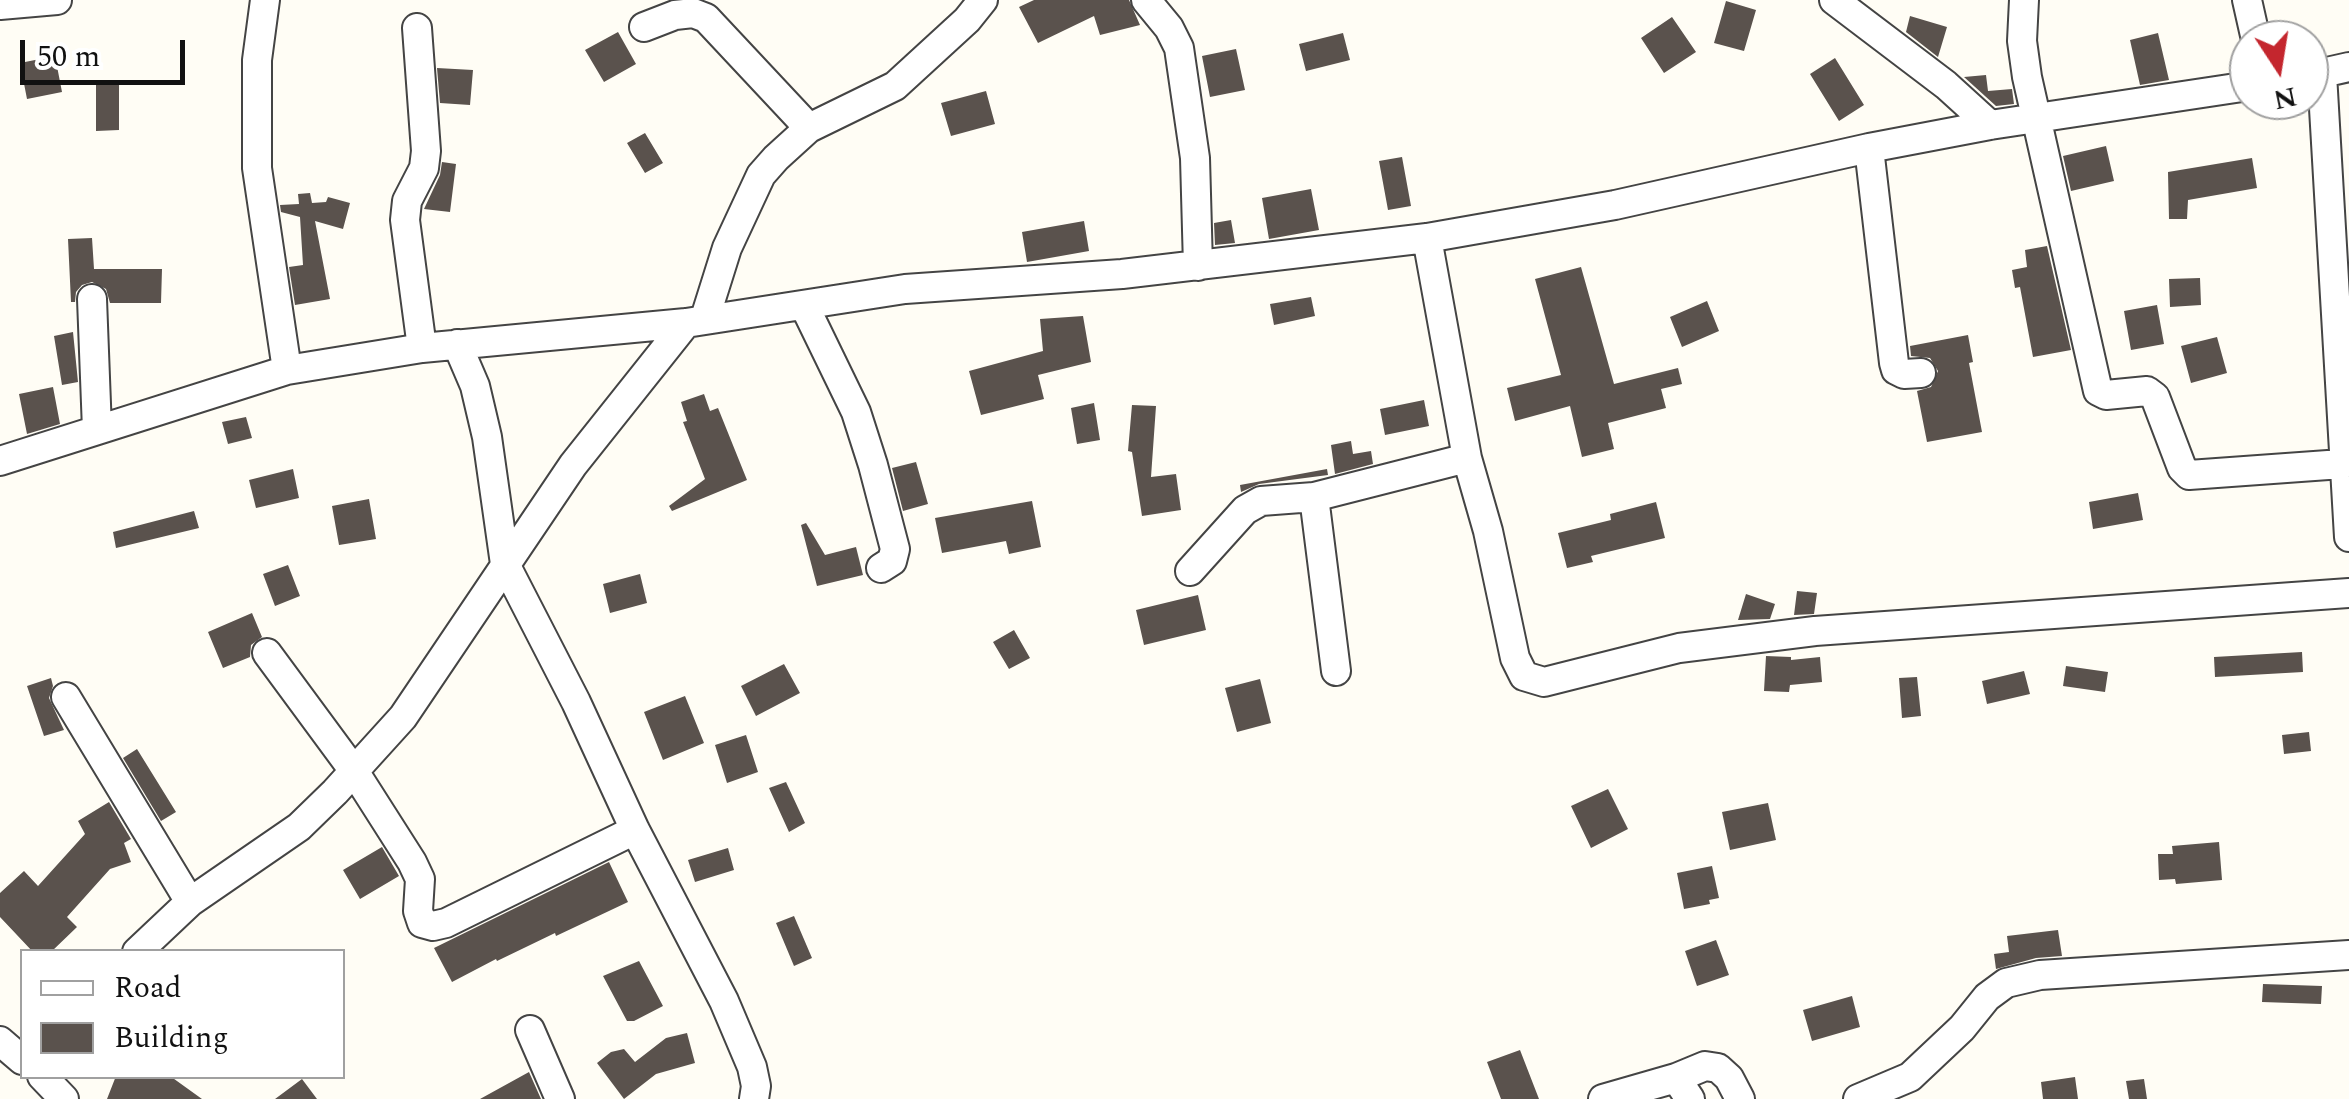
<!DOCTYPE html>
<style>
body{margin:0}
#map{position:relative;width:2349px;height:1099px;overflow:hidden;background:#fffdf5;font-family:Spectral,serif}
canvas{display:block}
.legend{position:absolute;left:20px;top:949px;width:325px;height:130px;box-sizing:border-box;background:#fff;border:2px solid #a0a0a0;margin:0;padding:12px 18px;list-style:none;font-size:30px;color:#111}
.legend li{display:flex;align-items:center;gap:20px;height:50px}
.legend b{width:50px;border:2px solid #a0a0a0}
.north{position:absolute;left:2229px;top:20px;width:100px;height:100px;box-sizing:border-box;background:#fff;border:2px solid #a0a0a0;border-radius:50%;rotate:168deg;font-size:28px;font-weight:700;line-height:40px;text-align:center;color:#111}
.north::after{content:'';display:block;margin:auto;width:35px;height:45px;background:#c4262e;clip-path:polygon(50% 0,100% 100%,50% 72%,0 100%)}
.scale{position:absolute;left:20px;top:40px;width:165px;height:45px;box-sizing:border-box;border:5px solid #111;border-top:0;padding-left:12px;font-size:30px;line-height:35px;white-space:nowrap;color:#111;-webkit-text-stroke:8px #fff;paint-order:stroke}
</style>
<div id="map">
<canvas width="2349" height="1099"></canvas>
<ul class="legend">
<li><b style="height:12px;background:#fff"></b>Road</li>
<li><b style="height:28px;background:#5a524d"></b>Building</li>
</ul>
<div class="north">N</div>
<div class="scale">50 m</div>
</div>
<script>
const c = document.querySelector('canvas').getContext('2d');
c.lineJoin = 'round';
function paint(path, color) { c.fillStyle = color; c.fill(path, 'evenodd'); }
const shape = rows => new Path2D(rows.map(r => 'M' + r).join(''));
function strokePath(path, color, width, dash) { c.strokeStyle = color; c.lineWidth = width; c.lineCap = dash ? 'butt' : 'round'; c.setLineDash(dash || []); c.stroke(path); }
const building = shape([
 [1034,0,1129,0,1140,25,1100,35,1094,16,1038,43,1019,7],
 [1726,1,1756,10,1744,51,1714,43],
 [1910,16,1947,27,1938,57,1906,32],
 [1672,17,1696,52,1664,73,1641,38],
 [618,32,636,64,604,82,585,50],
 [1343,33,1350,60,1306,71,1299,44],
 [2158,33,2169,80,2140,85,2130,40],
 [1236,49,1245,90,1210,97,1202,56],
 [55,56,62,92,27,99,20,63],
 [1835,58,1864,105,1839,121,1810,74],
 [437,68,473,70,470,105,440,103],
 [1986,75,1988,91,2012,89,2014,104,1996,106,1964,77],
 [119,84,119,130,96,131,96,85],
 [986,91,995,124,951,136,941,103],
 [645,133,663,163,645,173,627,143],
 [2106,146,2114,181,2071,191,2063,156],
 [1402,157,1411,206,1388,210,1379,161],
 [2252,158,2257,188,2188,200,2187,219,2169,219,2168,172],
 [442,162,456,164,450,212,424,209,440,175],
 [1311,189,1319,230,1269,239,1262,198],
 [310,193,312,203,326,202,328,197,350,203,343,229,315,221,330,299,295,305,289,267,303,265,300,217,281,212,280,205,299,204,298,194],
 [1231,220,1235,243,1215,245,1214,223],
 [1084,221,1089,251,1027,262,1022,232],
 [92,238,94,269,162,269,161,303,110,303,106,289,92,282,82,285,76,292,75,302,71,302,68,239],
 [2047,246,2071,350,2033,357,2020,287,2015,288,2012,270,2027,267,2025,250],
 [1581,267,1614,384,1678,368,1682,384,1661,389,1666,408,1608,423,1614,449,1582,457,1570,406,1515,421,1507,388,1561,375,1535,279],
 [2200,278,2201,305,2170,307,2169,279],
 [1311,297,1315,316,1274,325,1270,304],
 [1707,301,1719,331,1682,347,1670,317],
 [2157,305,2164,344,2131,350,2124,311],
 [1083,316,1091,362,1038,375,1044,399,981,415,969,371,1043,351,1040,319],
 [73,332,78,382,62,385,54,336],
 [1968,335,1973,362,1969,363,1982,432,1927,442,1917,391,1931,387,1938,371,1930,358,1911,356,1910,346],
 [2217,337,2227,373,2191,383,2181,346],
 [53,387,60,424,27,434,19,394],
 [704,394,710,411,718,408,747,480,672,511,669,506,705,479,683,422,687,421,681,402],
 [1424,400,1429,426,1385,435,1380,409],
 [1094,403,1100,440,1077,444,1071,408],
 [1132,405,1156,406,1151,477,1176,474,1181,510,1142,516,1132,452,1128,451],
 [246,417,252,438,228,444,222,422],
 [1351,441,1353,454,1371,451,1373,464,1335,474,1331,445],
 [916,462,928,504,903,511,892,468],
 [293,469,299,498,256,508,249,480],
 [1327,469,1328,475,1259,484,1241,492,1240,485],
 [2138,493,2143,520,2093,529,2089,502],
 [369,499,376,539,339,545,332,506],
 [1032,501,1041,547,1009,554,1006,541,942,553,935,518],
 [1656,502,1665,538,1591,556,1593,562,1567,568,1558,533,1611,520,1610,514],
 [194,511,199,528,116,548,113,532],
 [806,523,825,555,856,547,863,575,817,586,801,525],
 [288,565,300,596,275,606,263,574],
 [640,574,647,603,610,613,603,584],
 [1797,591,1817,593,1814,614,1794,615],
 [1746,594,1775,604,1770,619,1738,620],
 [1198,595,1206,630,1144,645,1136,610],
 [252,613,262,637,251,645,250,657,223,668,208,632],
 [1014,630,1030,658,1009,669,993,642],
 [2302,652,2303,672,2215,677,2214,657],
 [1766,656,1791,657,1791,660,1820,657,1822,682,1790,685,1789,692,1764,691],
 [784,664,800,693,756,716,741,686],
 [2066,666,2108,672,2105,692,2063,686],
 [2024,671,2030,694,1987,704,1982,681],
 [1917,677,1921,716,1902,718,1899,678],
 [51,678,53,686,49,698,64,730,44,736,27,686],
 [1260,679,1271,723,1237,732,1225,688],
 [685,696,704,743,663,760,644,712],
 [2309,732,2311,751,2284,754,2282,735],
 [746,735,758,772,727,783,715,745],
 [137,749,176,812,161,821,123,758],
 [786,782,805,823,789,832,769,788],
 [1608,789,1628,829,1591,848,1571,806],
 [109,802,131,839,124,843,131,862,110,869,67,917,77,927,51,952,33,952,0,917,0,893,24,871,38,886,85,834,78,821],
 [1768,803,1776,840,1730,850,1722,812],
 [2219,842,2222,880,2176,884,2175,879,2159,880,2158,854,2173,854,2172,846],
 [382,847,399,876,360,899,343,870],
 [728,848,734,870,695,882,688,860],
 [609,862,628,902,556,936,555,933,497,961,496,959,452,982,434,948],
 [1712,866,1719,898,1709,900,1710,904,1684,909,1677,873],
 [794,916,812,958,794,966,776,923],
 [2058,930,2062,956,2036,958,1996,969,1994,954,2009,952,2007,936],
 [1716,940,1729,975,1697,986,1685,951],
 [639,961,663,1006,634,1021,627,1021,603,976],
 [2263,984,2322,986,2321,1004,2262,1002],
 [1852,996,1860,1027,1812,1041,1803,1010],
 [687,1033,695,1063,656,1074,624,1099,597,1063,611,1052,624,1049,635,1062,666,1038],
 [1520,1050,1539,1099,1501,1099,1487,1062],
 [529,1072,541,1099,480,1099],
 [116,1076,170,1076,202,1099,107,1099],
 [2075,1077,2078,1099,2043,1099,2041,1082],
 [302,1079,317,1099,275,1099],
 [2144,1079,2147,1099,2129,1099,2126,1081]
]);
const minor = shape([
 [265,0,257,60,257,168,287,370],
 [1146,0,1169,28,1179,48,1195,158,1198,266],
 [1834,0,1946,85,1990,125],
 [2024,0,2022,41,2027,77,2098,391,2106,395,2147,391,2155,397,2182,468,2189,475,2342,464],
 [2247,0,2256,40],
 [0,5,57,0],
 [644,27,675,15,693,13,706,18,809,128],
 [417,28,426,151,424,168,407,201,405,220,422,348],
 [2322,74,2349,537],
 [2309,76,2349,67],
 [1869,148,1894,363,1896,370,1904,374,1921,373],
 [1427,238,1467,458,1488,531,1515,658,1524,676,1544,682,1679,648,1815,631,2349,593],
 [92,299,97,430],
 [804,305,856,412,873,465,895,549,892,561,881,568],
 [705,318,727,248,761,175,776,158,809,128,895,86,967,20,983,0],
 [457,344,475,386,487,437,505,564,576,702,635,830,724,1001,752,1067,756,1086,754,1099],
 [0,461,287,370,422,348,686,323,905,289,1122,274,1427,238,1615,205,1869,148,1990,125,2249,86],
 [1314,497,1336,671],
 [1190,571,1245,510,1261,501,1314,497,1467,458],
 [267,653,354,771,412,862,420,879,418,911,422,923,433,926,446,923,635,830],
 [66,697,190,902],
 [137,952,190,902,299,827,335,792,403,717,573,465,686,323],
 [530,1030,560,1099],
 [0,1041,22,1060],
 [42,1076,64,1099],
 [1676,1078,1690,1099],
 [1603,1099,1676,1078,1705,1066,1718,1068,1729,1078,1740,1099],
 [1858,1099,1910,1077,1962,1028,1987,997,2006,983,2040,975,2349,955]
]);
paint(building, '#5a524d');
strokePath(minor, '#444', 32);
strokePath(minor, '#fff', 28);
</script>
